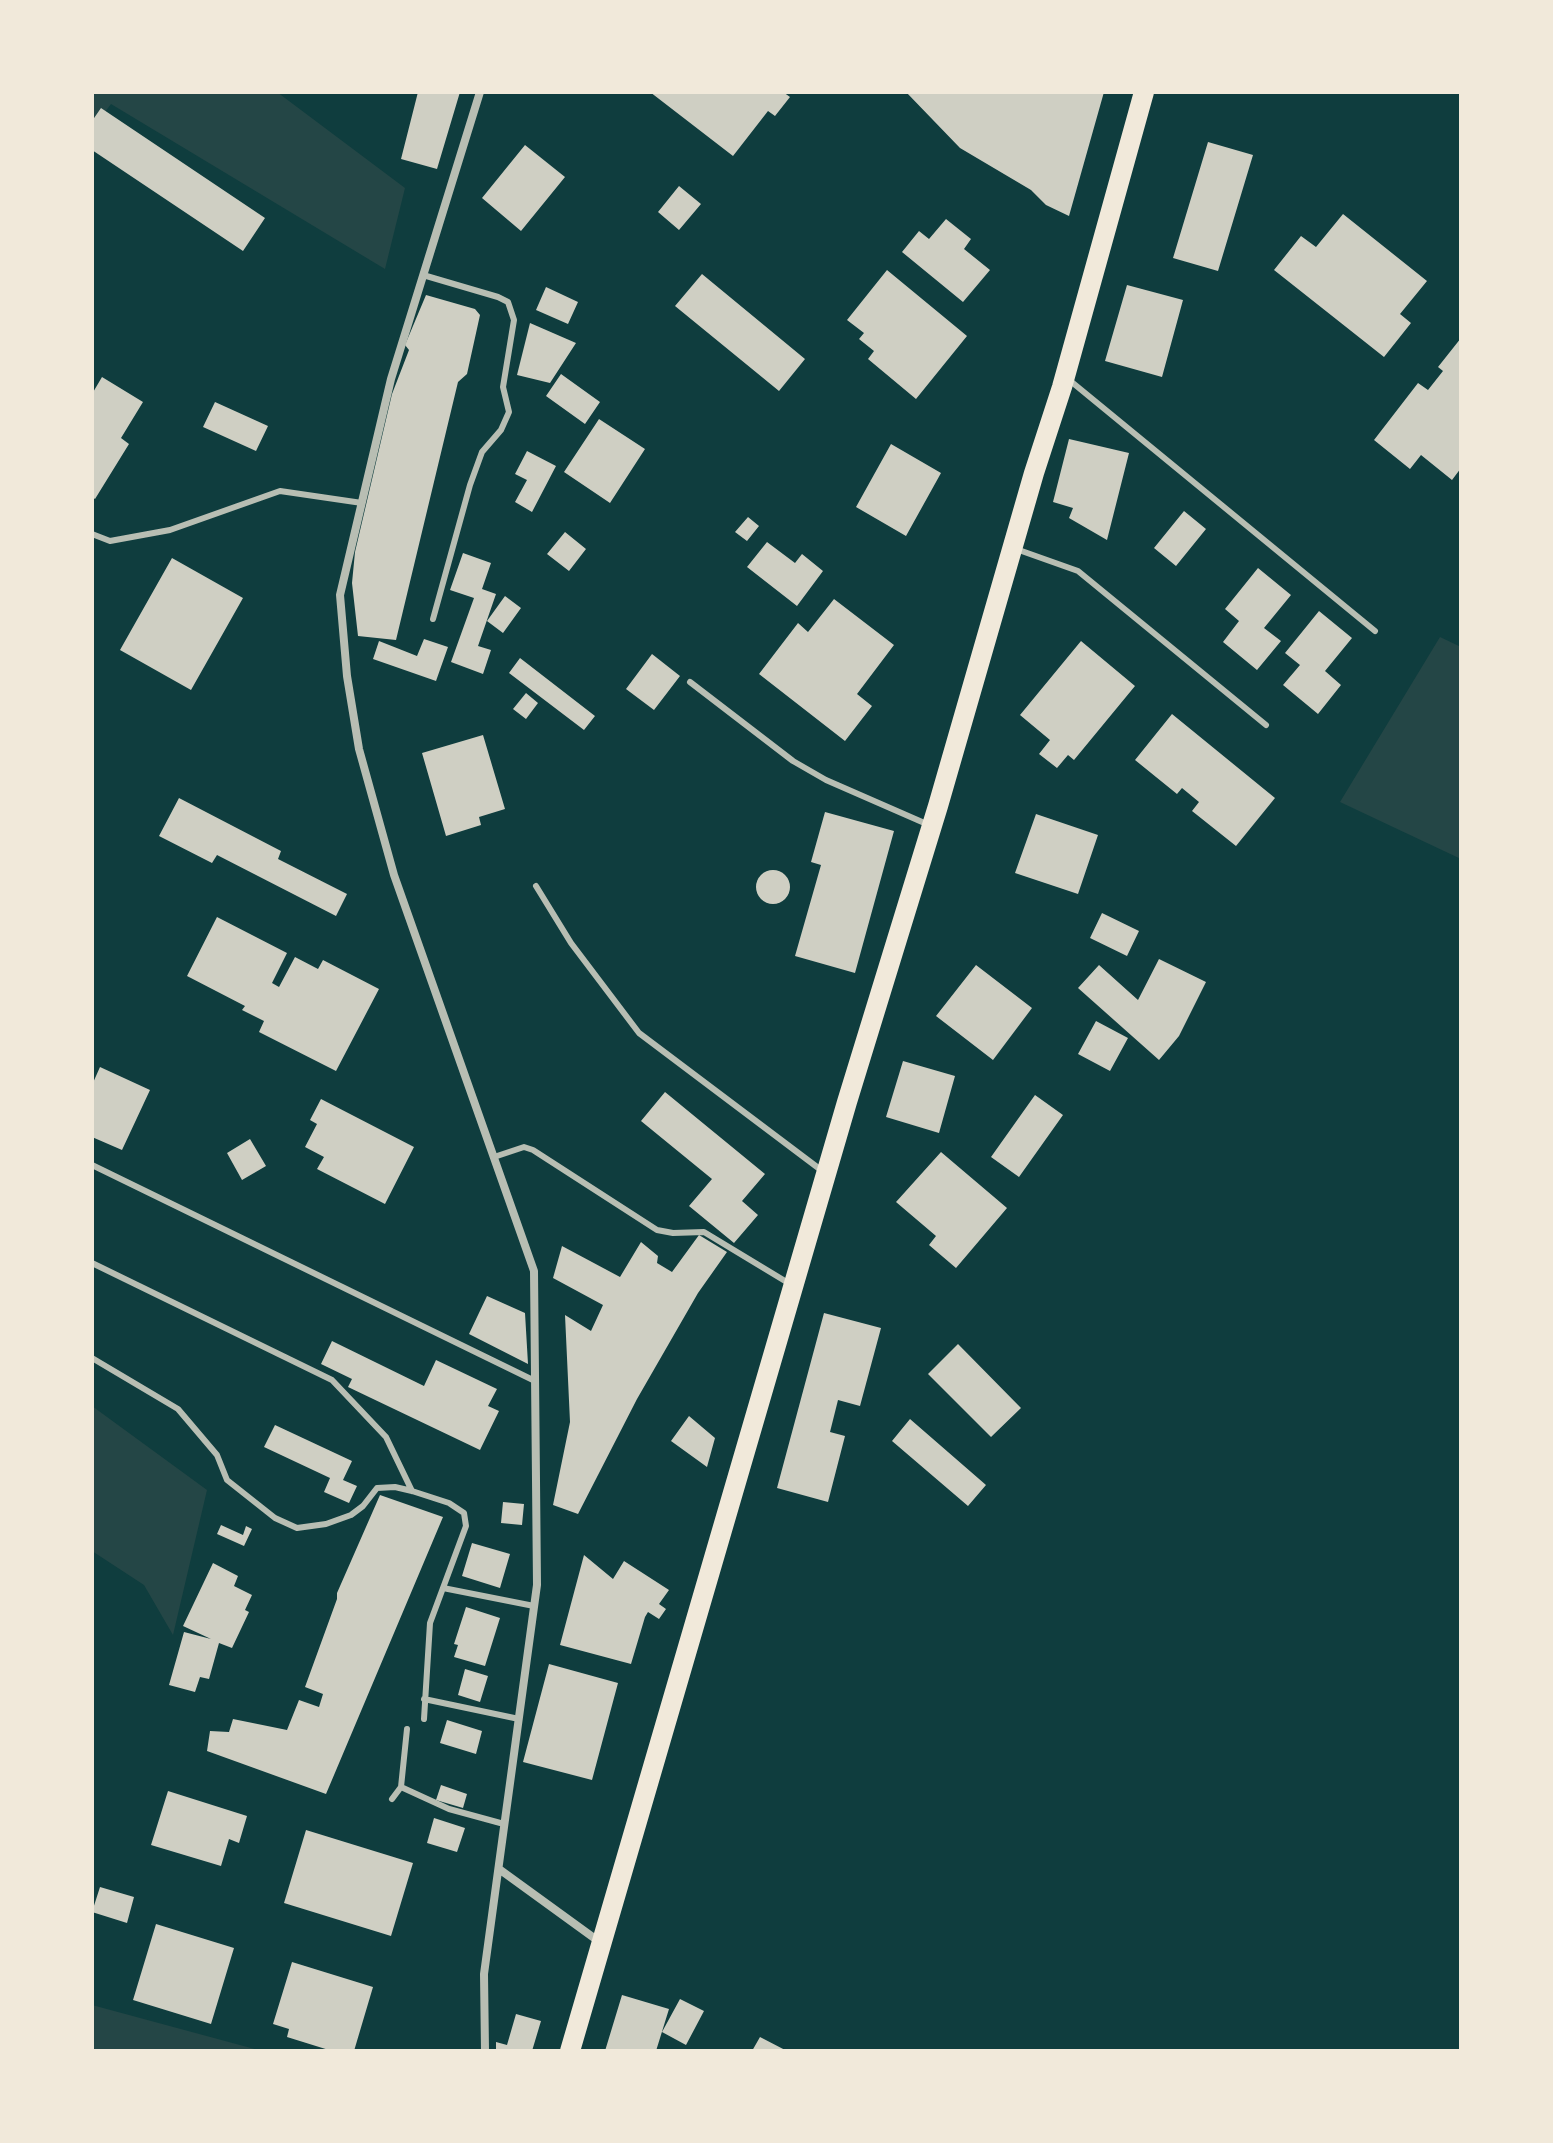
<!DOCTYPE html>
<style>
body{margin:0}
#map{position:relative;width:1553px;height:2143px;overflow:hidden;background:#0f3d3e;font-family:Quicksand,sans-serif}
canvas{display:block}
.frame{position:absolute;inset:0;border:94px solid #f1e9da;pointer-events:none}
</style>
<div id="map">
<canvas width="1553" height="2143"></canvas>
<div class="frame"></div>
</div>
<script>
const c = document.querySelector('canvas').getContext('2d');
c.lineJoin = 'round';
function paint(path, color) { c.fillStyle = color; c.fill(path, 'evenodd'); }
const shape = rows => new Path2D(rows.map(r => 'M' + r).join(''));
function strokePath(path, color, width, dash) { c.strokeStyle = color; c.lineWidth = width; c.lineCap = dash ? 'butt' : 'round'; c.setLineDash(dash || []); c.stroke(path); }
const green = shape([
 [92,92,277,92,405,188,385,269,111,104,92,129],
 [1440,637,1461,647,1461,859,1340,802],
 [92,1406,207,1490,173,1635,144,1585,92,1551],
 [92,2005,262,2051,92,2051]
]);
const building = shape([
 [418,92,460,92,437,169,401,159],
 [650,92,783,92,790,97,775,116,768,111,733,156],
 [906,92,1104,92,1069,216,1046,205,1031,190,960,148],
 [101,108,265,218,243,251,92,150,92,121],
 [1208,142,1253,155,1218,271,1173,258],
 [525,145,565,177,521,231,482,198],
 [679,186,701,204,679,230,658,212],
 [1343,214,1427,281,1400,314,1411,323,1384,357,1274,270,1301,236,1316,247],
 [946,219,971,239,964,249,990,270,963,302,902,252,919,231,929,239],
 [887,270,967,336,916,399,868,359,874,351,859,339,864,333,847,320],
 [702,274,805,359,779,391,675,306],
 [1127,285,1183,300,1162,377,1105,361],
 [546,287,578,302,568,324,536,310],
 [426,295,475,309,480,315,467,374,458,382,396,640,358,636,352,583,355,552,392,394,409,350,405,345],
 [530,323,576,343,550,383,517,375],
 [1461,338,1461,468,1452,480,1421,455,1410,469,1374,440,1418,383,1428,390,1443,371,1438,367],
 [561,374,600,402,585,424,546,396],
 [102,377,143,402,121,438,129,444,95,499,92,497,92,394],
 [215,402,268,426,256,451,203,427],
 [599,419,645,449,610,503,564,472],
 [1069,439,1129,453,1107,540,1069,518,1073,508,1053,502],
 [891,444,941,473,906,536,856,507],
 [527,451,556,466,532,512,515,502,527,480,515,474],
 [1184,511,1206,529,1176,566,1154,548],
 [748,517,759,526,747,541,735,532],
 [565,532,586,549,569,571,547,554],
 [767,542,795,563,802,554,823,571,797,606,747,567],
 [463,553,491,563,482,589,496,594,478,646,491,650,483,674,451,662,474,598,450,590],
 [172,558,243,598,191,690,120,650],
 [1258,568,1291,595,1264,628,1281,641,1257,670,1223,642,1239,621,1225,609],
 [505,596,521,608,503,633,487,621],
 [834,599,894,645,857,694,872,706,845,741,759,674,798,623,808,632],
 [1319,611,1352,638,1325,671,1341,685,1318,714,1283,685,1300,665,1285,653],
 [424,639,448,647,436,681,373,659,379,641,417,656],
 [1081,641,1135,686,1074,760,1068,755,1057,768,1039,754,1050,740,1020,715],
 [652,654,680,676,654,710,626,689],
 [520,658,595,716,584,730,509,673],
 [526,693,538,703,526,719,513,709],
 [1172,714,1275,798,1236,846,1192,811,1199,802,1182,788,1177,794,1135,760],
 [483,735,505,809,479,817,481,825,446,836,422,753],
 [179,798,281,851,278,859,347,894,336,916,217,855,212,863,159,836],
 [825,812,894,831,855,973,795,956,821,865,811,862],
 [1036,814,1098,835,1078,894,1015,873],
 '756 887a17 17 0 1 1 34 0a17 17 0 1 1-34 0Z',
 [1102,913,1139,931,1127,956,1090,938],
 [217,917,287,953,272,983,279,987,295,957,318,969,323,960,379,989,336,1071,259,1032,264,1021,242,1010,245,1006,187,976],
 [1159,959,1206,982,1179,1036,1159,1060,1078,988,1099,965,1138,1000],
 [976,965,1032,1008,993,1060,936,1016],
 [1096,1021,1128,1038,1110,1071,1078,1054],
 [903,1061,955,1076,939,1133,886,1117],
 [100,1067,150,1090,122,1150,92,1137,92,1085],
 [665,1092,765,1174,742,1201,758,1215,734,1243,689,1206,712,1179,641,1121],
 [1035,1095,1063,1115,1019,1177,991,1157],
 [321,1099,414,1147,385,1204,317,1169,324,1157,305,1147,317,1124,310,1120],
 [250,1139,266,1166,242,1180,227,1153],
 [941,1152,1007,1208,956,1268,929,1245,936,1236,896,1202],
 [699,1235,727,1252,698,1293,637,1399,578,1514,553,1505,570,1422,565,1315,591,1331,603,1305,553,1278,562,1246,620,1277,641,1242,658,1256,657,1263,672,1272],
 [487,1296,525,1313,528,1364,469,1334],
 [824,1313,881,1328,860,1406,838,1400,830,1432,845,1436,828,1502,777,1488],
 [332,1341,424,1386,436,1360,497,1389,488,1406,499,1411,480,1450,348,1387,352,1379,321,1364],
 [958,1344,1021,1408,991,1437,928,1374],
 [689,1416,715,1438,707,1467,671,1441],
 [910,1419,986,1485,968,1506,892,1441],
 [275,1425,352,1461,343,1480,357,1486,349,1503,324,1492,330,1478,264,1447],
 [380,1495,443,1517,326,1794,207,1751,210,1731,229,1732,233,1719,287,1730,299,1700,319,1707,323,1694,305,1687,337,1599,337,1593],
 [503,1502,524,1504,522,1525,501,1523],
 [221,1525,243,1535,246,1526,252,1529,244,1546,217,1534],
 [472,1543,510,1554,500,1588,462,1576],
 [584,1555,613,1579,624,1561,669,1590,659,1604,666,1609,659,1619,648,1612,645,1617,631,1664,560,1645],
 [213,1563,238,1576,234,1586,252,1595,245,1610,249,1612,232,1648,219,1643,209,1679,200,1677,195,1692,169,1685,184,1632,211,1639,183,1626],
 [466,1607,500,1618,485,1666,454,1657,458,1645,454,1644],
 [549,1664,618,1683,592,1780,523,1762],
 [465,1669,488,1676,480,1702,458,1695],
 [447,1720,482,1731,476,1754,440,1743],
 [441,1785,467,1794,463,1808,436,1800],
 [168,1791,247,1816,239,1843,229,1839,221,1866,151,1845],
 [434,1818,465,1828,457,1852,427,1843],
 [306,1830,413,1863,391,1936,284,1903],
 [100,1887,134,1897,127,1923,92,1912],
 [156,1924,234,1948,211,2024,133,2000],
 [292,1962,373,1987,354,2051,332,2051,287,2037,289,2029,273,2024],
 [622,1995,669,2009,656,2051,605,2051],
 [680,1999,704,2011,686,2045,662,2032],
 [516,2014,541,2021,532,2051,496,2051,496,2042,507,2045],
 [760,2037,787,2051,752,2051]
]);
const service = shape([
 [423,275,498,297,508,302,514,320,503,387,509,412,501,430,482,452,470,485,433,619],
 [1068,379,1375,631],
 [92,534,110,541,170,530,280,491,362,503],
 [1016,549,1078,571,1266,725],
 [690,682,793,761,826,780,929,825],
 [536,886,571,943,639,1033,821,1170],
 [494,1157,524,1147,533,1150,657,1230,673,1233,704,1232,790,1284],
 [92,1165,535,1381],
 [92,1263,332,1380,386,1437,412,1491],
 [92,1358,178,1409,217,1455,227,1480,275,1518,297,1528,326,1524,351,1515,363,1506,377,1488,395,1487,412,1491,449,1503,464,1513,466,1526,430,1623,424,1719],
 [443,1588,534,1606],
 [424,1699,519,1719],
 [401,1787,449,1809,504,1824],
 [392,1799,401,1787,407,1729]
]);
const minor = shape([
 [480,92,391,379,340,595,347,676,359,749,394,875,534,1271,537,1585,484,1974,485,2051],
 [499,1869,601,1943]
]);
const primary = shape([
 [570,2051,847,1102,938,806,1034,473,1062,387,1144,92]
]);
paint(green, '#244646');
paint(building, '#cfcfc3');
strokePath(service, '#b8beb3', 6);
strokePath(minor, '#b8beb3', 8);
strokePath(primary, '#f1e9da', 20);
</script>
